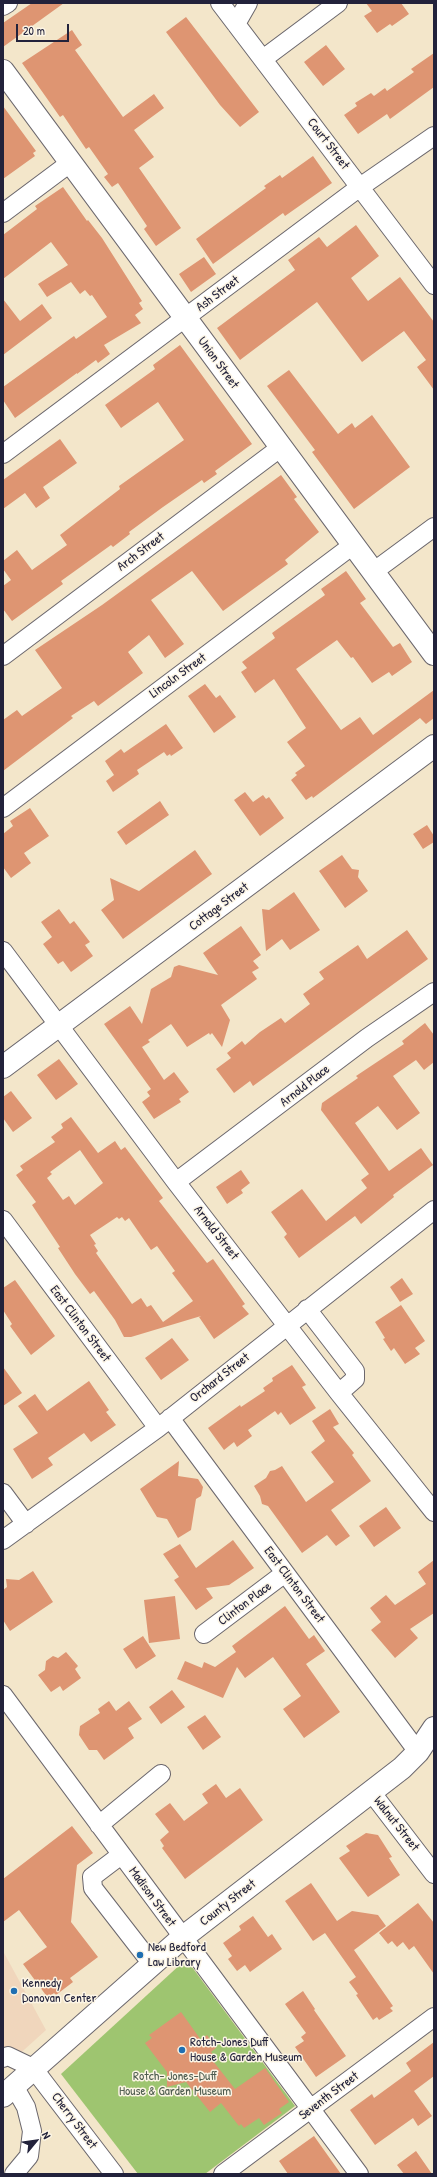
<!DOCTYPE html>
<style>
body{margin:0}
#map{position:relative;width:437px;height:2177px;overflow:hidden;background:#f3e6ca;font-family:"Patrick Hand",sans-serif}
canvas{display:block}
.frame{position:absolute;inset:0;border:4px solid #22223b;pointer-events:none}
.north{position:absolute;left:16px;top:2121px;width:40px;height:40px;-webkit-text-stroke:3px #fcf5e5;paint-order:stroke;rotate:61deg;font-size:11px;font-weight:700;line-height:16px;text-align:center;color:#22223b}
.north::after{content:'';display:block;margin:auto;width:14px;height:18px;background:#22223b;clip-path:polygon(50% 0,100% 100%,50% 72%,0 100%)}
.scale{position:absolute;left:16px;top:24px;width:53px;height:18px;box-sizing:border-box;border:2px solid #22223b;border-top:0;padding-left:5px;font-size:12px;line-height:14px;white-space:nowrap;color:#22223b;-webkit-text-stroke:3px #fcf5e5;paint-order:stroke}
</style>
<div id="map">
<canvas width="437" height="2177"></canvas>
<div class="frame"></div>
<div class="north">N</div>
<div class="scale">20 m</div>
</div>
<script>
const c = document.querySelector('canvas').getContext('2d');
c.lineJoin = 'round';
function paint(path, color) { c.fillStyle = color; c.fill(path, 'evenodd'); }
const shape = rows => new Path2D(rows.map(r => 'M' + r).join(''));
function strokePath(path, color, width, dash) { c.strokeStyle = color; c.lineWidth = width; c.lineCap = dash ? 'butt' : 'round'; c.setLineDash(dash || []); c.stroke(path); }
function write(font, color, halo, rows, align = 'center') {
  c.font = font + ' "Patrick Hand",sans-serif'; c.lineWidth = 3; c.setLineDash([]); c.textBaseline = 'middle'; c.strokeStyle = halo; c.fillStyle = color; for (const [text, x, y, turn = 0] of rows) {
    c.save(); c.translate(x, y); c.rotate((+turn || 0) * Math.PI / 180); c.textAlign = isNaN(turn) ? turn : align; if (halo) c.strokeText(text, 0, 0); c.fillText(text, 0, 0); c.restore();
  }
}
const built = shape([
 [3,1951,46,2030,3,2069]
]);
const green = shape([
 [183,1962,189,1963,295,2106,205,2174,138,2174,61,2074]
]);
const building = shape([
 [32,3,64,3,3,47,3,23],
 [366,3,401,3,409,14,392,26,390,24,377,33,364,16,372,11],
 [186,17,259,112,240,127,220,105,166,32],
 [72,30,82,45,75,50,123,117,154,94,164,108,134,130,154,157,139,168,181,228,156,246,144,229,147,226,118,183,112,187,104,177,108,174,89,147,86,149,63,115,60,117,22,63],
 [326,45,345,69,323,86,304,62],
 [434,53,434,87,390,119,387,114,358,134,344,115,357,106,355,103,371,93,374,96,385,88,387,91,414,72,411,69],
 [3,106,36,151,33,153,35,156,3,179],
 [313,156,332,183,285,216,283,213,213,264,196,239,266,188,264,186,280,175,282,178],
 [63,187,87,221,88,220,102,238,142,301,139,303,143,309,135,315,141,323,104,345,110,354,98,363,96,360,77,374,77,373,15,418,3,400,3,387,74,336,76,339,107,317,92,295,90,296,85,290,80,294,71,282,47,297,38,284,68,265,51,242,3,279,3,235,37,209,35,206],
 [356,225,379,256,351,278,368,301,400,277,434,322,434,390,417,367,426,360,404,331,362,362,317,302,240,360,217,328,295,270,288,260,319,237,327,247],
 [204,257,216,274,191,292,179,274],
 [3,299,20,321,42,304,52,318,3,355],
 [180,345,252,444,215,471,217,474,204,483,202,480,163,507,129,532,130,534,113,547,111,545,61,581,63,584,12,621,3,609,3,586,11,580,3,569,3,561,17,550,32,570,67,545,60,535,120,489,119,486,184,440,158,402,121,428,105,405,155,369,153,365],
 [289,370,338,434,352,423,355,428,372,415,410,467,354,509,312,452,315,450,267,386],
 [60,439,77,463,43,487,50,498,36,508,25,493,3,509,3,480],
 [281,475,297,497,294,499,319,532,285,560,288,564,223,611,192,571,151,600,184,644,165,658,149,635,128,652,143,673,98,706,94,701,71,716,73,718,3,771,3,720,17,710,22,716,62,688,35,650,102,605],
 [346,571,366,599,360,603,393,647,400,643,412,662,392,676,389,672,372,683,353,657,351,658,337,640,296,669,341,730,360,717,373,735,434,690,434,718,426,724,420,718,313,798,312,796,306,800,291,780,297,775,295,773,305,766,287,742,306,728,274,679,255,693,241,672,247,668,242,662,275,638,272,633,325,595,321,589],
 [205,684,216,698,220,695,236,717,214,733,188,696],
 [166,724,183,748,171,756,170,754,167,756,164,752,137,770,139,774,113,792,106,781,114,775,105,761,121,749,124,753],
 [245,792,253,802,263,795,266,799,269,797,284,818,260,836,234,800],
 [160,801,169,815,126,845,117,832],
 [30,808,49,836,24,853,31,863,11,878,3,867,3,834,13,826,10,821],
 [427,825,434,836,434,842,423,849,413,834],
 [195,850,212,874,123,939,101,910,114,900,110,878,139,891],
 [342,855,352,869,359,870,358,877,368,891,345,908,319,871],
 [294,892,320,930,290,950,282,939,266,951,262,909,269,910],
 [59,909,70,924,74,921,90,942,85,945,93,956,71,972,63,961,58,964,43,944,52,937,41,922],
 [241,926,261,955,253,961,259,968,252,972,257,979,221,1005,230,1020,222,1047,212,1033,210,1035,209,1033,187,1047,171,1024,148,1040,150,1042,142,1047,164,1080,174,1072,189,1092,179,1099,181,1102,154,1119,142,1102,150,1096,147,1092,151,1089,104,1024,130,1006,142,1024,151,989,171,977,174,967,179,965,218,975,203,953],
 [407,930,428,959,253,1086,250,1081,234,1093,216,1069,231,1058,227,1053,242,1041,245,1045,260,1032,281,1018,285,1023,310,1004,303,994,324,979,319,972,358,945,367,959],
 [425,1023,434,1035,434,1062,424,1070,416,1060,393,1076,420,1113,397,1130,378,1106,355,1123,389,1171,421,1148,433,1165,393,1195,394,1197,361,1224,355,1216,299,1258,284,1237,287,1234,271,1212,302,1189,326,1221,367,1188,361,1180,369,1174,321,1110,322,1103,358,1078,356,1076,404,1044,402,1041],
 [59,1059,78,1084,56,1100,37,1075],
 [11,1091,32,1118,13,1132,3,1118,3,1097],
 [71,1117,98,1153,115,1141,121,1150,125,1147,163,1198,159,1201,207,1263,213,1259,245,1304,242,1306,249,1314,214,1339,199,1317,201,1316,131,1337,124,1337,115,1320,94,1291,90,1294,75,1274,58,1248,60,1247,32,1205,36,1202,16,1175,23,1170,20,1166,55,1142,51,1137,63,1128,61,1124],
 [80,1150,103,1183,75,1205,69,1196,63,1200,47,1178,52,1174,50,1172],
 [117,1217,119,1219,122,1217,125,1221,129,1218,151,1250,157,1246,175,1271,172,1273,193,1301,163,1322,151,1305,147,1307,141,1298,132,1304,96,1253,98,1251,94,1245,96,1244,90,1235],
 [241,1170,250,1183,241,1190,243,1193,227,1204,216,1187],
 [402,1278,413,1294,400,1302,390,1287],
 [15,1280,55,1336,31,1355,10,1326,12,1324,3,1310,3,1288],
 [401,1305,425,1341,415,1348,420,1354,405,1364,394,1348,391,1351,383,1339,385,1338,375,1322],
 [172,1338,189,1360,161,1380,145,1358],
 [292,1365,306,1385,302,1387,316,1408,290,1425,281,1412,278,1415,275,1411,248,1430,252,1436,237,1447,234,1442,224,1450,208,1428,240,1405,241,1407,265,1391,263,1388,273,1381,272,1378],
 [3,1367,22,1393,3,1406],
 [89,1381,109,1410,106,1412,116,1425,91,1442,84,1433,48,1458,53,1465,32,1479,13,1449,38,1433,18,1406,35,1394,47,1411],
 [330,1409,339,1424,333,1427,354,1453,352,1455,371,1481,331,1510,350,1536,336,1546,327,1535,302,1553,268,1506,262,1504,260,1496,254,1486,266,1478,270,1471,275,1470,282,1466,306,1502,334,1482,311,1452,325,1441,312,1421],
 [179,1461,178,1476,198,1479,203,1487,201,1496,196,1499,191,1530,178,1538,167,1519,157,1517,140,1489],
 [386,1507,401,1528,374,1547,359,1526],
 [233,1540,254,1568,229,1585,206,1588,213,1598,196,1610,174,1580,179,1577,163,1554,180,1544,196,1568],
 [434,1560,434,1613,410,1629,418,1638,395,1658,371,1630,381,1622,370,1608,386,1595,395,1605,426,1584,418,1572],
 [33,1571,53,1602,10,1631,3,1620,3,1590,7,1587,6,1579,19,1580],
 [175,1596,180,1639,149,1643,144,1600],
 [285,1606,309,1639,314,1635,325,1651,306,1664,340,1712,304,1738,283,1709,301,1696,273,1657,245,1678,237,1667,223,1698,177,1679,185,1661,202,1668,204,1662,215,1667,236,1652,232,1646],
 [143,1636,156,1656,136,1669,123,1649],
 [66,1652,78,1666,75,1669,81,1678,63,1691,60,1686,51,1692,38,1675,45,1670,46,1661,53,1656,58,1658],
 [172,1690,185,1707,161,1724,149,1707],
 [109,1701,116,1711,129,1701,142,1719,128,1728,134,1738,104,1760,97,1750,89,1750,79,1735,80,1726,100,1713,98,1709],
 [205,1715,221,1737,203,1750,187,1727],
 [216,1784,226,1798,240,1788,263,1820,185,1879,162,1848,164,1846,160,1840,169,1832,155,1814,170,1803,184,1821,208,1803,202,1794],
 [72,1826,93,1853,77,1865,71,1922,98,1957,70,1978,73,1982,56,1995,54,1993,48,1998,23,1964,47,1947,19,1910,3,1922,3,1879],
 [366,1833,378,1835,392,1857,389,1858,400,1875,368,1897,339,1858,350,1851,346,1846],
 [311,1883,337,1921,352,1911,378,1915,386,1926,354,1950,393,2006,390,2008,393,2011,379,2020,377,2017,373,2020,356,1995,358,1994,349,1982,356,1977,325,1933,313,1941,285,1901],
 [418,1903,434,1923,434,1974,414,1946,409,1950,403,1942,397,1947,392,1941,388,1944,379,1933],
 [253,1916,268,1937,272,1934,282,1949,250,1972,245,1965,237,1971,228,1959,232,1956,223,1943,241,1930,239,1926],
 [303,1991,315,2009,314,2010,346,2056,316,2077,295,2047,304,2041,301,2037,306,2033,285,2004],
 [181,2012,201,2040,207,2035,216,2048,211,2052,216,2058,213,2061,235,2089,265,2068,289,2102,279,2109,282,2113,264,2125,259,2118,244,2128,241,2124,239,2126,221,2103,210,2112,186,2082,167,2087,167,2072,145,2043,152,2038,149,2035],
 [434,2042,434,2076,414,2091,432,2116,418,2126,413,2118,375,2145,350,2110,372,2094,374,2098,411,2071,406,2063],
 [314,2136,341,2174,288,2174,279,2161],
 [416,2151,432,2174,404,2174,397,2165]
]);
const minor = shape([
 [220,3,434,285],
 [3,6,8,3],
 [236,24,248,3],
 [263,59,338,3],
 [3,213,70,163],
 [3,454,360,187,434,136],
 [373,572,434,527],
 [3,656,280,448],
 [3,808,353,545],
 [3,951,176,1182,339,1393,434,1512],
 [176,1182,367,1038,434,992],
 [3,1220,158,1428],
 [307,1309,355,1371,355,1379,339,1393],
 [170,1418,418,1752],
 [3,1493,26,1524],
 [3,1540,158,1428,434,1210],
 [204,1634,285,1573],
 [3,1695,359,2174],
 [372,1793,434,1874],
 [99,1825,161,1774],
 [121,1855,92,1877,93,1888,152,1964],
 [3,2058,8,2056,33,2068,114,2174],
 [14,2086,26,2107,32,2131,29,2156,14,2174],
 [223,2174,434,2017]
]);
const major = shape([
 [3,71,434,654],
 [3,1067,434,746],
 [3,2096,182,1938,402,1768,418,1752,434,1728]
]);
const markers = [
 [140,1955,4,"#1f6fb2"],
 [14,1991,4,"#1f6fb2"],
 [182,2050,4,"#1f6fb2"]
];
const streetNames = [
 ["Court Street",328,144,53],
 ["Ash Street",218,294,-37],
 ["Union Street",218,363,54],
 ["Arch Street",141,552,-37],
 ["Lincoln Street",178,676,-36],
 ["Cottage Street",219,907,-37],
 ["Arnold Place",305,1086,-38],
 ["Arnold Street",216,1233,52],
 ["East Clinton Street",80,1324,53],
 ["Orchard Street",220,1378,-38],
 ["East Clinton Street",294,1585,53],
 ["Clinton Place",245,1604,-37],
 ["Walnut Street",396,1824,52],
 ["Madison Street",152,1897,54],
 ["County Street",228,1903,-38],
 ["Seventh Street",329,2096,-37],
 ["Cherry Street",74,2121,53]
];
const poiNames = [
 ["New Bedford",148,1948],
 ["Law Library",148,1963],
 ["Kennedy",22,1984],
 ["Donovan Center",22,1999],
 ["Rotch-Jones Duff",190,2043],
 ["House & Garden Museum",190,2058]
];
const parkNames = [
 ["Rotch- Jones-Duff",175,2077],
 ["House & Garden Museum",175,2092]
];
paint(built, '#f0d6bc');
paint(green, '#9ec570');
paint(building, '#de9572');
strokePath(minor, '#6b676d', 20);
strokePath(major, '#6b676d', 24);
strokePath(minor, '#fff', 18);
strokePath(major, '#fff', 22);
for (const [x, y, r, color] of markers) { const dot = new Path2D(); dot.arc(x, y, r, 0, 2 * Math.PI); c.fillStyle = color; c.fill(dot); strokePath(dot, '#fcf5e5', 1.5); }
write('13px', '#22223b', '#fcf5e5', streetNames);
write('13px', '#22223b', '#fcf5e5', poiNames, 'left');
write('13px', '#4d5b4e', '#fcf5e5', parkNames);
</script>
